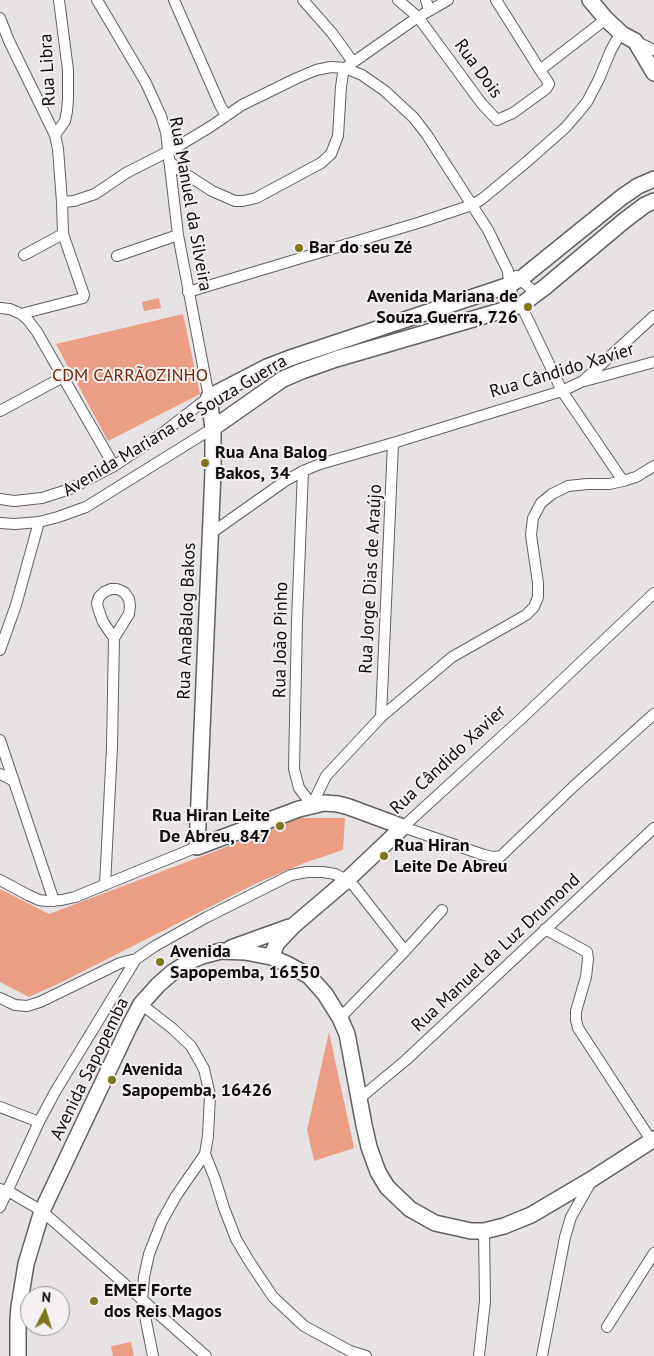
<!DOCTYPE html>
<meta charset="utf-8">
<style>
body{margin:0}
#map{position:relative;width:654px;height:1356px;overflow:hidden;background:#e7e2e3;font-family:"PT Sans",sans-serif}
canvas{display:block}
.north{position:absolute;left:20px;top:1286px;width:50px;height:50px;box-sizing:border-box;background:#f4eff1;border:1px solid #989495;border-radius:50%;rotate:5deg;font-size:14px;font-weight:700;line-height:20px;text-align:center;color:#0e0c0c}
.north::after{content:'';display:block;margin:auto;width:18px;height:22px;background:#7e761a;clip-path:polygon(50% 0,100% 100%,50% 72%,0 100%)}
</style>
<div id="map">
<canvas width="654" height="1356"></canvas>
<div class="north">N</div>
</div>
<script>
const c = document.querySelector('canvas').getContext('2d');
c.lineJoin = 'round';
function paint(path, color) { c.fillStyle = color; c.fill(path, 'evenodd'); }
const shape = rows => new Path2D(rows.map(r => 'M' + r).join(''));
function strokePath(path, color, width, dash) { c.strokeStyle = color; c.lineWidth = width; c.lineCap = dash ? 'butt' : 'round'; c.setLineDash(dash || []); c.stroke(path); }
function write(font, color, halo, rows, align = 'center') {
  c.font = font + ' "PT Sans",sans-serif'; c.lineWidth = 4; c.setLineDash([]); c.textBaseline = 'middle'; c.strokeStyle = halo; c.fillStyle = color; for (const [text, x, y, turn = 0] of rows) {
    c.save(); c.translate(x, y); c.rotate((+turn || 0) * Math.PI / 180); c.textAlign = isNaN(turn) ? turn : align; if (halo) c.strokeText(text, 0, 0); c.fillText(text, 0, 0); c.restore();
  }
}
const green = shape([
 [159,298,161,308,144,311,142,302],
 [183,314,200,394,108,441,56,344],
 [298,818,345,818,343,850,304,863,257,883,62,982,29,997,0,982,0,889,49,914,221,849],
 [329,1032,354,1148,314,1161,307,1130],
 [131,1342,134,1356,113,1356,111,1346]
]);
const street = shape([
 [174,0,220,105,226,116],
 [303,0,332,33,353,62],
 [398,0,418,17,482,104,497,120,513,113,546,89,549,84,548,82,540,70],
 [426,0,429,10],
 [496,0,540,70,606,19],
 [0,18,9,41,55,135,58,149,62,202,63,234,84,295,83,298,21,314],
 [637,42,654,50],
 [55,135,65,121,67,111,68,99,68,70,59,0],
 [169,161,178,169,212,191,235,201,243,201,256,198,321,163,331,154,338,136,341,87,343,73,345,68,415,19,448,0],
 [62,202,74,201,95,194,126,173,175,148,210,127,242,105,297,78,316,70,331,67,345,68,362,75,385,91,414,118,427,135,488,230,508,271,509,285,517,306],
 [24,255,63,234],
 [117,256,178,235],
 [516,276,537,294],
 [188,292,421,222,472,205,482,199,523,165,565,128,578,113,587,102,599,79,611,50,616,41,622,34],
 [521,305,562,391,623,481],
 [0,308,10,309,21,314,28,320,37,332,114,466],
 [583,381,654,316],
 [0,411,63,377],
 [303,471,297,621,294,769,299,788,312,805,326,776,381,717,452,657,505,627,526,615,534,607,538,597,538,583,531,535,533,518,541,503,552,494,568,486,587,484,609,484,623,481,636,477,654,466],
 [0,499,14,501,42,498,70,489,114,466,160,435,209,397,178,235,166,132,161,116,146,83,97,0],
 [0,523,15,524,39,522,58,517,86,507,213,428],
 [210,534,285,481,303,471,320,464,393,443,562,391,581,382,654,362],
 [111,589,117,589,124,592,129,599,130,606,129,614,114,638,103,622,98,608,97,603,99,597,104,592,111,589],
 [654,593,522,718,403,827,484,855,493,857,501,856,574,786,654,714],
 [0,650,16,605,39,522],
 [381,717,393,443],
 [0,740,54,901],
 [0,774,14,781],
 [0,880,28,895,39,900,47,901,62,900,75,897,197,847],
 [105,885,112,747,114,638],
 [545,929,587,952,588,959,586,977,576,1011,576,1020,578,1028,651,1140],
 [0,998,15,1005,27,1006,40,1002,120,963,136,959],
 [141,1004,173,1029,191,1046,204,1069,210,1095,208,1136,205,1154,176,1196,162,1221,149,1254,144,1277,142,1301,153,1356],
 [340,1018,405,951,442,910],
 [359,1099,406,1060,654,828],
 [0,1107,39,1122],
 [205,1154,215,1179,224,1208,236,1239,249,1261,273,1297,304,1326,350,1351,366,1356],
 [0,1189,8,1191,42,1211,206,1356],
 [0,1207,39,1122,55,1092,136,959,155,946,207,917,291,875,307,872,323,872,335,874,347,880,354,886,405,951],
 [607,1327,654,1253],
 [479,1356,485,1301,484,1231],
 [542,1356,565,1237,571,1217,592,1180]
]);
const secondary = shape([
 [590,0,606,19,622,34,635,41,654,73],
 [213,428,283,379,302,371,336,359,521,305,545,287,625,220,645,205,654,201],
 [231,948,289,927],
 [271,957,277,943,293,926,347,880,403,827,349,807,338,804,324,803,299,809,197,847,213,472,213,428,209,397,267,367,293,357,509,285,523,277,622,197,638,186,654,179],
 [18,1356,18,1320,19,1307,26,1264,42,1211,129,1027,141,1004,158,985,173,972,190,961,202,956,221,951,245,952,271,957,287,964,309,976,325,994,340,1018,347,1034,364,1125,369,1147,378,1172,387,1187,410,1209,435,1223,471,1231,484,1231,504,1226,531,1215,592,1179,654,1139]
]);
const markers = [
 [299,248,5,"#7e761a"],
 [528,307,5,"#7e761a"],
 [205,463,5,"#7e761a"],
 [280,826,5,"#7e761a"],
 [384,856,5,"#7e761a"],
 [160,962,5,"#7e761a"],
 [112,1080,5,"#7e761a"],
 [94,1301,5,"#7e761a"]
];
const streetNames = [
 ["Rua Dois",478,69,54],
 ["Rua Libra",48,70,-93],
 ["Rua Manuel da Silveira",190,204,80],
 ["Rua Cândido Xavier",562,371,-17],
 ["Avenida Mariana de Souza Guerra",175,426,-31],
 ["Rua Jorge Dias de Araújo",371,579,-87],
 ["Rua AnaBalog Bakos",187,621,-88],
 ["Rua João Pinho",281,640,-89],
 ["Rua Cândido Xavier",448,760,-43],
 ["Rua Manuel da Luz Drumond",496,953,-43],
 ["Avenida Sapopemba",90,1069,-64]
];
const poiNames = [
 ["Bar do seu Zé",309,248],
 ["Avenida Mariana de",518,297,"right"],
 ["Souza Guerra, 726",518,318,"right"],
 ["Rua Ana Balog",215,453],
 ["Bakos, 34",215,474],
 ["Rua Hiran Leite",270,816,"right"],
 ["De Abreu, 847",270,837,"right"],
 ["Rua Hiran",394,846],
 ["Leite De Abreu",394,867],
 ["Avenida",170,952],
 ["Sapopemba, 16550",170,973],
 ["Avenida",122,1070],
 ["Sapopemba, 16426",122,1091],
 ["EMEF Forte",104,1291],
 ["dos Reis Magos",104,1312]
];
const parkNames = [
 ["CDM CARRÃOZINHO",130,376]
];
paint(green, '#eb9e83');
strokePath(street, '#646061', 12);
strokePath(secondary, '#646061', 18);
strokePath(street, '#fff', 10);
strokePath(secondary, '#fff', 15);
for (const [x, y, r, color] of markers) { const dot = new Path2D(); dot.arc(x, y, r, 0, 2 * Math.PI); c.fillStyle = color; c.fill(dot); strokePath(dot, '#f4eff1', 2); }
write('18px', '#0e0c0c', '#f4eff1', streetNames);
write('bold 18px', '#0e0c0c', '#f4eff1', poiNames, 'left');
write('18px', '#762906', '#f4eff1', parkNames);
</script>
